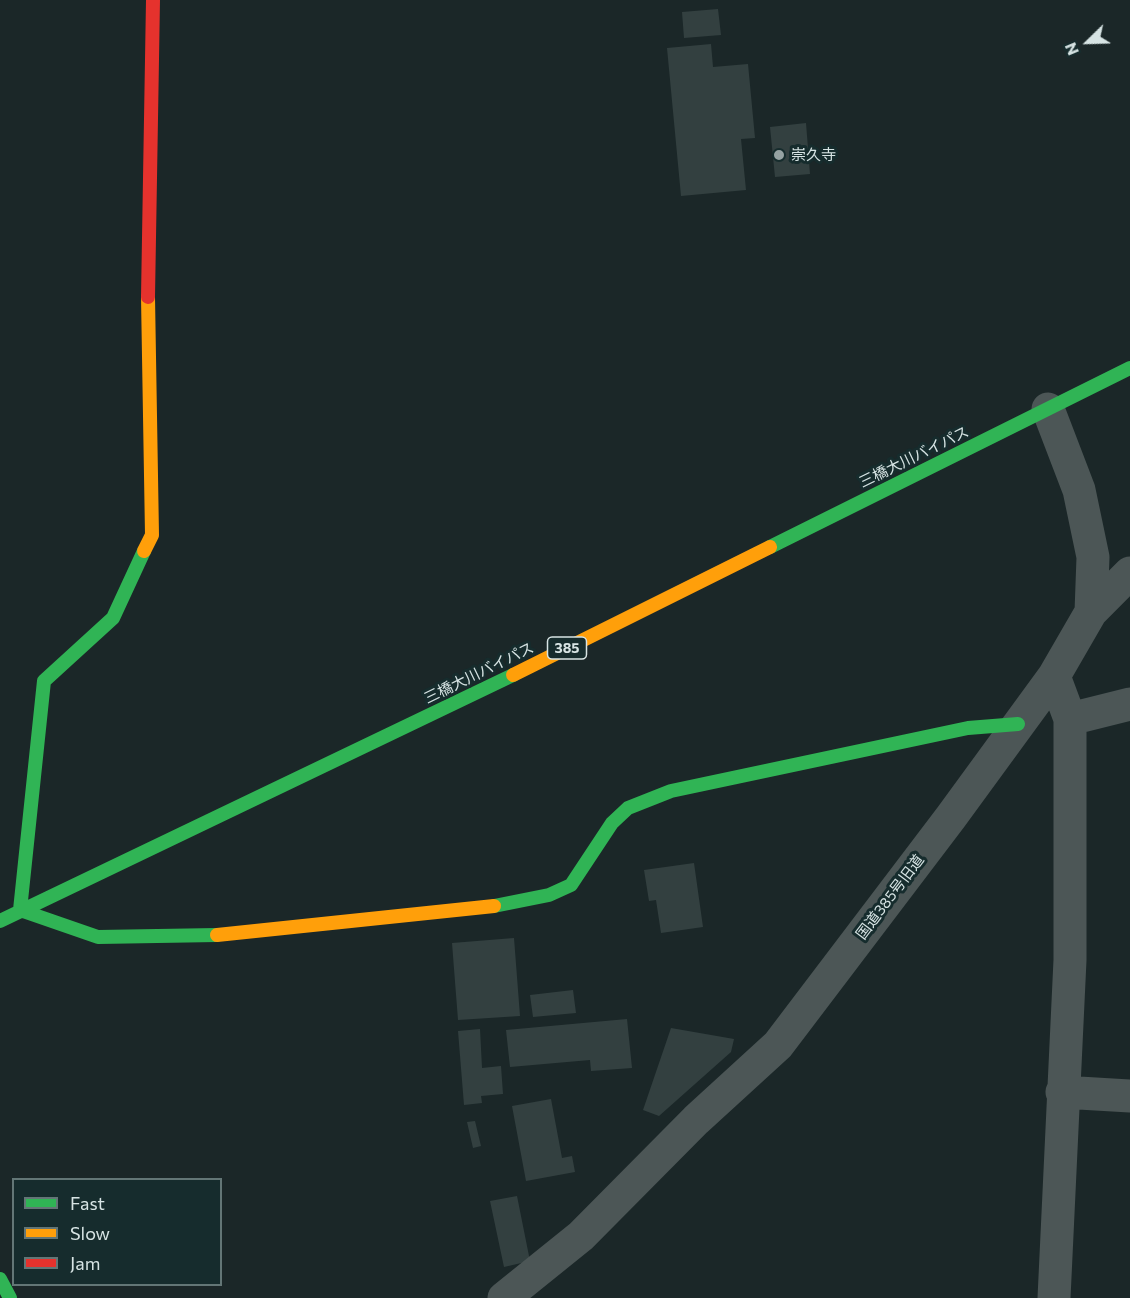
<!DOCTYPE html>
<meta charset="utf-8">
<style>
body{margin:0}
#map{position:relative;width:1130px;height:1298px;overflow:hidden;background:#1b2728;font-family:Commissioner,sans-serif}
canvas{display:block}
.legend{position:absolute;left:12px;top:1178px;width:210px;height:108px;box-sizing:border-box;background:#162c2d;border:2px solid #637676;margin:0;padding:8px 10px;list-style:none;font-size:18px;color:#d7e4e4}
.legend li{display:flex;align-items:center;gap:12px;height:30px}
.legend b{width:30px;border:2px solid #637676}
.north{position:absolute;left:1058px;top:12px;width:60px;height:60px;-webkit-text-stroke:4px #162c2d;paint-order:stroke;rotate:247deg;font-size:16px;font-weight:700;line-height:24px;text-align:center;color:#d7e4e4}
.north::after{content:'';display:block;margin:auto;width:21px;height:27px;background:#d7e4e4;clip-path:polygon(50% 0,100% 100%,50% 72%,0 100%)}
</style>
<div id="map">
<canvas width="1130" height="1298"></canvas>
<ul class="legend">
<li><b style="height:8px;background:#30b455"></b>Fast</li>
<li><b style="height:8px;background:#ff9f0a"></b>Slow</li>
<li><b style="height:8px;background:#e5322d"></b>Jam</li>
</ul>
<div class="north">N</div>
</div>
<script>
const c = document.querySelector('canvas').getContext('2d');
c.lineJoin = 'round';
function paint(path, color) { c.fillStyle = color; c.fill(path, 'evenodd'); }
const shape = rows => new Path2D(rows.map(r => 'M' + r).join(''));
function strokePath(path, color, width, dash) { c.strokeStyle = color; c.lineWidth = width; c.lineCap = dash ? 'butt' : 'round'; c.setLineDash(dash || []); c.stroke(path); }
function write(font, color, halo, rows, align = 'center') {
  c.font = font + ' Commissioner,"Noto Sans JP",sans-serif'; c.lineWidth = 6; c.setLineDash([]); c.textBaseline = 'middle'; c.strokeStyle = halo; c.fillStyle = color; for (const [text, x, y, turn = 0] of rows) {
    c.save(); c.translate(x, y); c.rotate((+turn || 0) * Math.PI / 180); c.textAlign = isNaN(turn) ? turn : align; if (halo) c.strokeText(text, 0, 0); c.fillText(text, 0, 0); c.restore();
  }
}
const building = shape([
 [718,9,721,35,684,38,682,12],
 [711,44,713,67,748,64,755,138,741,139,746,190,681,196,667,48],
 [806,123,810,174,775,177,770,127],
 [694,863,703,927,661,933,656,900,649,901,644,870],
 [514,938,520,1016,458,1020,452,943],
 [573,990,576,1013,533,1017,530,995],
 [627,1019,632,1068,591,1071,590,1060,510,1067,506,1030],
 [671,1028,734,1039,731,1052,659,1116,643,1110],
 [480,1029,482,1068,501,1066,503,1094,481,1096,482,1103,464,1105,458,1031],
 [551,1099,562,1158,572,1156,575,1172,526,1181,512,1106],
 [475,1121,481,1146,473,1148,467,1122],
 [517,1196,530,1261,504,1267,490,1201]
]);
const street = shape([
 [1091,612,1130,573],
 [1054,676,1070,719,1070,960,1054,1298],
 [1070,719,1130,704],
 [1062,1092,1130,1096],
 [504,1298,581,1236,696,1120,778,1045,951,817,1054,676,1091,612,1093,557,1079,490,1048,409]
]);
const fast = shape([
 [770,547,1130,368],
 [144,551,113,618,44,681,20,910,98,937,217,935],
 [494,906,549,895,571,885,612,823,628,808,671,791,968,728,1018,724],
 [0,921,513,675],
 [0,1279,10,1298]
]);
const slow = shape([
 [144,551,152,535,148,297],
 [513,675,770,547],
 [217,935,494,906]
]);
const jam = shape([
 [148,297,153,0]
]);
const markers = [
 [779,155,6,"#95a2a2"]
];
const shields = [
 [567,648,39]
];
const shieldNames = [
 ["385",567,648]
];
const poiNames = [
 ["崇久寺",791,155]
];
const streetNames = [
 ["三橋大川バイパス",914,457,-26],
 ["三橋大川バイパス",479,673,-26],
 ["国道385号旧道",890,897,-53]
];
paint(building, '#334040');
strokePath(street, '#4c5656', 33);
strokePath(fast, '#30b455', 14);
strokePath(slow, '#ff9f0a', 14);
strokePath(jam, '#e5322d', 14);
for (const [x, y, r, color] of markers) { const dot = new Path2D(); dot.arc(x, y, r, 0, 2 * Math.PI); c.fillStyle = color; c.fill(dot); strokePath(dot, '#162c2d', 2); }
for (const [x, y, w] of shields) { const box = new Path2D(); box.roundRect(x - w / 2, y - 11, w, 22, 4.5); c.fillStyle = '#162c2d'; c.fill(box); strokePath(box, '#d7e4e4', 1.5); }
write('bold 14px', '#d7e4e4', null, shieldNames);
write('15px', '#d7e4e4', '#162c2d', poiNames, 'left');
write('15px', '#d7e4e4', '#162c2d', streetNames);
</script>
